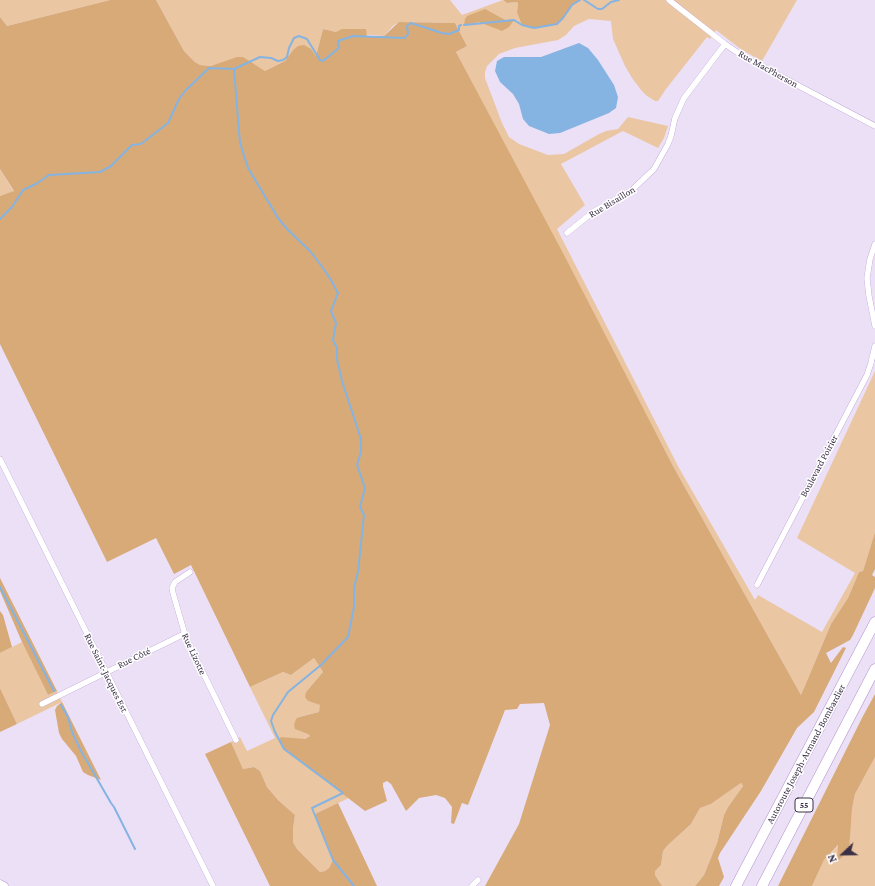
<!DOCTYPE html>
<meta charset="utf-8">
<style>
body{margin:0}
#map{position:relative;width:875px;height:886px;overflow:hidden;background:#ece0f7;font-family:"Crimson Pro",serif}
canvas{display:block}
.north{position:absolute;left:823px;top:834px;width:40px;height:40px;-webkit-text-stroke:3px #fff;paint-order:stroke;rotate:248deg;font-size:11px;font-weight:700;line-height:16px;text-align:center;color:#3c3047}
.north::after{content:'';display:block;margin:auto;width:14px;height:18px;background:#3c3047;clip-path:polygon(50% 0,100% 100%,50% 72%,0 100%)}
</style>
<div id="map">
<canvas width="875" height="886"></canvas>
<div class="north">N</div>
</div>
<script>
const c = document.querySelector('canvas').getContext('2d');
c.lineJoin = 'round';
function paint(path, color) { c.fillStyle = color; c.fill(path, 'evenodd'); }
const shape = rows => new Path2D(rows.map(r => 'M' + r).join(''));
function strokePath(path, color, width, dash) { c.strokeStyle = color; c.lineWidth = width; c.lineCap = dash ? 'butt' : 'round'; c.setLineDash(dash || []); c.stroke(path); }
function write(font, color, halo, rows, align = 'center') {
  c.font = font + ' "Crimson Pro",serif'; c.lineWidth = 3; c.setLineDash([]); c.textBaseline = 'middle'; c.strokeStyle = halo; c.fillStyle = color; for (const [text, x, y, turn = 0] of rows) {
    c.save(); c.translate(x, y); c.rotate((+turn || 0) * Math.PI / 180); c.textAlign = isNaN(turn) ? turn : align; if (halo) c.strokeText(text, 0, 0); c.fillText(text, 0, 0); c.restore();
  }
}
const green = shape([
 [0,0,110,0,7,26,0,17],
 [156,0,450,0,462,15,503,0,507,3,517,2,518,4,517,12,539,27,557,24,563,18,572,5,580,0,797,0,762,61,742,50,716,30,710,39,707,37,666,89,658,101,655,101,647,96,641,90,632,78,625,66,613,39,611,21,589,19,574,26,566,35,558,40,515,48,499,54,487,66,485,72,485,78,502,123,509,137,519,144,548,155,564,154,599,134,606,131,618,129,628,117,668,126,664,138,658,148,623,131,561,164,585,205,557,229,679,468,755,600,758,595,822,632,855,573,797,538,875,371,875,532,863,571,859,572,848,598,831,624,801,695,673,466,456,52,467,46,455,23,399,22,393,26,384,36,336,32,323,29,316,56,293,50,285,61,265,71,251,63,220,64,211,66,200,65,195,62,184,51],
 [0,169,14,192,0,196],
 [22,642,48,695,57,691,62,702,17,724,0,688,0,653],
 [314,658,323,672,306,692,308,701,321,705,319,712,298,717,310,736,305,739,300,740,281,737,349,798,315,814,333,860,329,868,325,871,320,872,297,849,293,842,293,829,295,815,278,800,267,787,260,771,254,767,243,769,231,742,240,737,247,751,275,738,250,687,283,672,291,675],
 [875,757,875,886,812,886,824,860,839,845,850,828,852,809,855,794],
 [741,783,743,786,728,807,724,815,717,843,704,875,695,886,662,886,655,875,655,871,661,865,663,851,667,846,691,824,700,808,711,804]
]);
const forest = shape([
 [110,0,156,0,184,51,195,62,200,65,211,66,237,57,243,57,265,71,285,61,293,50,298,46,304,45,311,49,316,56,323,29,336,32,342,29,366,29,367,36,384,36,399,22,455,23,467,46,456,52,564,255,673,466,801,695,831,624,848,598,859,572,863,571,875,532,875,569,872,575,875,577,875,588,853,635,850,640,826,653,831,663,843,647,846,648,814,712,797,728,761,791,720,853,718,858,724,877,719,886,695,886,704,875,717,843,724,815,728,807,743,786,741,783,711,804,700,808,691,824,667,846,663,851,661,865,655,871,655,875,662,886,485,886,519,824,550,725,544,703,520,704,517,709,505,710,468,805,462,803,454,824,451,823,452,807,445,798,436,795,419,798,406,811,391,784,387,781,383,783,383,786,387,801,365,811,284,749,279,739,281,737,305,739,310,736,308,734,295,729,294,725,296,719,299,717,319,712,320,705,308,701,305,697,306,692,323,672,314,658,291,675,283,672,250,687,191,565,174,574,156,538,107,562,0,344,0,196,14,191,0,169,0,17,7,26],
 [503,0,580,0,572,5,563,18,557,24,534,28,522,25,517,12,518,4,517,2,507,3],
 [485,9,507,21,514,20,509,27,502,31,479,22,464,25,465,19,467,16],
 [0,578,57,691,48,695,22,642,0,591],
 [0,611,3,615,12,647,0,653],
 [0,688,17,724,0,732],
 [875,694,875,757,855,794,852,809,849,850,837,862,838,845,824,860,812,886,778,886,863,716],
 [62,702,101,780,88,775,83,772,76,756,62,739,59,733,55,710,57,706],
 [231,742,243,769,254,767,260,771,267,787,278,800,295,815,293,829,293,842,297,849,320,872,325,871,329,868,333,860,315,814,338,803,377,886,270,886,205,754]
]);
const water = shape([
 [579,43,588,48,598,60,614,85,618,97,616,108,609,113,560,133,549,134,529,126,523,119,519,104,513,94,500,82,495,71,497,61,504,57,541,57]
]);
const stream = shape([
 [584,0,598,9,602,9,611,2,619,0],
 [464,25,514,20,522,25,534,28,557,24,563,18,572,5,580,0],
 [234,69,240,143,248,168,278,218,287,229,310,251,323,268,331,280,338,293,331,311,336,323,333,340,337,348,337,359,342,381,361,439,361,452,357,465,365,488,360,507,364,515,358,572,354,587,354,607,348,637,321,665,288,692,273,715,271,721,275,732,284,749,343,793,312,808,333,860,354,886],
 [0,219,12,207,23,190,36,184,49,175,100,172,111,166,132,145,141,144,168,123,179,99,185,91,209,68,234,69,260,57,271,58,278,61,283,60,287,57,289,48,294,38,299,36,307,39,320,60,323,61,339,48,338,41,353,36,405,38,408,34,407,26,411,23,442,33,449,34,459,30,459,26,461,25],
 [0,587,54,691],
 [61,705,68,717,72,732,81,751,111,803,114,807,135,849]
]);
const minor = shape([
 [669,0,725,44,744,57,875,126],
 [567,233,593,212,632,190,654,169,668,144,671,136,675,118,684,98,725,44],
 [875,244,870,259,867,278,869,296,875,326],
 [0,459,213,886],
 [190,572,175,582,172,588,173,593,186,638,236,740],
 [757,585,867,375,871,363,875,346],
 [42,704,184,634],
 [472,886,478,880]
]);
const primary = shape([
 [0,884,4,886]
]);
const motorway = shape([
 [736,886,875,622],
 [762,886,875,669]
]);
const shields = [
 [804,805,18]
];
const shieldNames = [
 ["55",804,805]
];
const streetNames = [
 ["Rue MacPherson",768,69,29],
 ["Rue Bisaillon",612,202,-31],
 ["Boulevard Poirier",819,466,-62],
 ["Rue Lizotte",194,654,65],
 ["Rue Côté",134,658,-26],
 ["Rue Saint-Jacques Est",106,673,64],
 ["Autoroute Joseph-Armand-Bombardier",806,754,-62]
];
paint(green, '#eac7a2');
paint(forest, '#d7aa78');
paint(water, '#85b3e2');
strokePath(stream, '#85b3e2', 2);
strokePath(minor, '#b193ca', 6);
strokePath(primary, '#b193ca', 9);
strokePath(motorway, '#b193ca', 11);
strokePath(minor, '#fff', 5.5);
strokePath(primary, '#fff', 8);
strokePath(motorway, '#fff', 10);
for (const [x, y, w] of shields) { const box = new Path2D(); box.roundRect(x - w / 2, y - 7, w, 14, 3); c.fillStyle = '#fff'; c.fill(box); strokePath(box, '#3c3047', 1); }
write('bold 9px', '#3c3047', null, shieldNames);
write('10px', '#3c3047', '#fff', streetNames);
</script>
